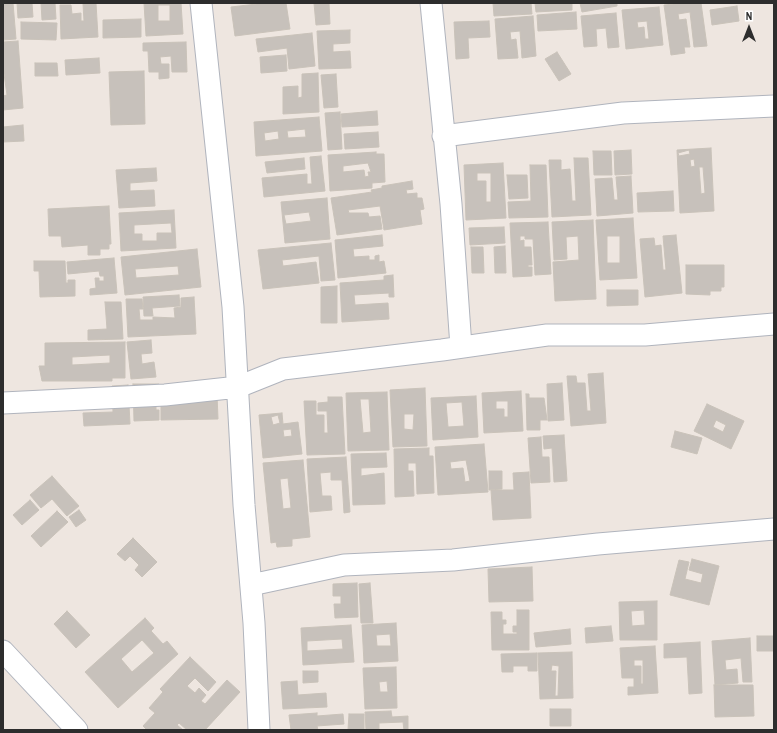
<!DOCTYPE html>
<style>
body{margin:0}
#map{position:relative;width:777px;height:733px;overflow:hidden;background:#eee6e0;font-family:"Archivo Narrow",sans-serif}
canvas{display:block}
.frame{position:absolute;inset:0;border:4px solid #2d2d2d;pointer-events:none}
.north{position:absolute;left:729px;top:8px;width:40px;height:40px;-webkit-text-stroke:3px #fff;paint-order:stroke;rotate:0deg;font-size:11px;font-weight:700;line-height:16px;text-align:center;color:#2d2d2d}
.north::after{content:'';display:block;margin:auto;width:14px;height:18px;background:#2d2d2d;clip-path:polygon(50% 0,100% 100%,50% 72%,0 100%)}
</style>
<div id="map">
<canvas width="777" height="733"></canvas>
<div class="frame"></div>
<div class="north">N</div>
</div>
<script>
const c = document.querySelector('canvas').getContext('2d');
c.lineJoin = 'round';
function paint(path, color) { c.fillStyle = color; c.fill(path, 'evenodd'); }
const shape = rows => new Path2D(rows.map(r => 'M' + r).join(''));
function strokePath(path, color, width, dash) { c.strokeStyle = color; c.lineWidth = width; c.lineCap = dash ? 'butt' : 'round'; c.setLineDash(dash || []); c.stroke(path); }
const building = shape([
 [3,3,13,3,16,39,3,40,3,3],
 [17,3,32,3,33,17,18,18,17,3],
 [41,3,55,3,56,19,42,20,41,3],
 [96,3,98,37,61,39,60,5,71,5,72,14,81,13,81,21,84,21,83,4,96,3],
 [144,3,181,3,183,34,146,36,144,3],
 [158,5,170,5,170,21,158,21,158,5],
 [265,3,286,3,290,29,235,36,231,7,265,3],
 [314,3,329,3,330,24,316,25,314,3],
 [493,3,531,3,532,14,494,16,493,3],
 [535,3,572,3,572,10,536,12,535,3],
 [580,3,617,3,617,6,582,12,580,3],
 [682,3,701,3,707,46,694,47,690,12,678,14,679,20,686,19,690,47,684,47,685,53,671,55,664,5,682,3],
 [737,6,739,21,712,25,710,10,737,6],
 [659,7,663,45,626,49,622,10,659,7],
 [647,21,649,39,645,39,644,27,638,28,637,22,647,21],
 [576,12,577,29,538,31,537,15,576,12],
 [616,13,619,47,608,48,606,28,596,29,597,46,584,47,581,16,616,13],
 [533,16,536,56,522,58,520,31,510,32,511,40,516,39,518,58,498,59,495,19,533,16],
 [141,19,141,37,103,38,103,20,141,19],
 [489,21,490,37,468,38,469,58,456,59,454,22,489,21],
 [21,22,57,23,56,40,21,39,21,22],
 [350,30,350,43,333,44,333,52,350,51,351,68,319,69,317,31,350,30],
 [312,33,315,66,289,69,287,48,258,52,256,39,312,33],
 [18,41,23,108,3,110,3,96,7,95,3,67,3,42,18,41],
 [186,42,187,72,172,72,171,56,160,57,161,64,169,64,169,78,159,79,159,72,149,72,148,51,143,51,143,43,186,42],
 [557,52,571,74,559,81,545,59,557,52],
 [286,55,287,71,261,73,260,57,286,55],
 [99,58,100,73,66,75,65,60,99,58],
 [35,63,57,63,58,76,35,76,35,63],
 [144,71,145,124,111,125,109,72,144,71],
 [318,73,319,112,283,114,283,87,298,86,298,98,302,97,302,74,318,73],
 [336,74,338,107,324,108,321,75,336,74],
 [377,111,378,125,342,127,341,114,377,111],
 [340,112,342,149,328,150,325,113,340,112],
 [319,117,322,151,256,156,254,122,319,117],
 [305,129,306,137,288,138,287,131,305,129],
 [278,131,279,139,265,141,264,133,278,131],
 [23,125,24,141,3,142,3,127,23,125],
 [378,132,379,147,345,149,344,134,378,132],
 [711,148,714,211,680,213,677,150,711,148],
 [689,150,690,154,679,156,678,153,689,150],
 [694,159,695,166,691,167,690,160,694,159],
 [699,167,703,167,705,193,701,194,699,167],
 [631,150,632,174,615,175,614,151,631,150],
 [593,151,611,151,612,175,594,175,593,151],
 [376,152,376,154,384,154,385,182,372,183,372,188,330,191,328,155,376,152],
 [368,163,371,172,368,172,369,176,365,177,364,170,343,172,343,166,368,163],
 [321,156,325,191,264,197,262,178,307,174,307,184,312,184,310,157,321,156],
 [304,158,305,169,267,173,265,162,304,158],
 [574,158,588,158,591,215,552,217,549,160,561,160,561,170,570,169,572,201,576,201,574,158],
 [503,163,506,218,466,220,464,165,503,163],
 [477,173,491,173,491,202,486,202,486,181,477,181,477,173],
 [530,165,546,165,548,217,509,218,508,202,531,201,530,165],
 [156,168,157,181,130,183,130,191,154,190,155,206,119,208,116,170,156,168],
 [507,175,527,175,528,198,509,199,507,175],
 [631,176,633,213,597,216,595,179,612,178,614,200,618,200,616,177,631,176],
 [412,181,413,189,406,190,407,194,417,193,417,198,422,198,424,209,420,210,422,224,384,230,380,206,348,210,349,213,368,213,369,217,380,216,382,229,337,235,331,198,372,192,371,190,382,188,382,186,412,181],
 [673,191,674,211,638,212,637,193,673,191],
 [327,198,330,239,285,243,281,202,327,198],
 [309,212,311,221,286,224,284,215,309,212],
 [109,206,111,244,109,244,109,249,100,249,100,255,88,255,88,245,62,247,61,236,49,236,48,209,109,206],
 [174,210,176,248,121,251,119,213,174,210],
 [171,223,172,233,157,233,157,241,142,241,142,234,134,234,134,225,171,223],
 [633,218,637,278,600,280,596,220,633,218],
 [607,236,620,236,620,263,607,263,607,236],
 [593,220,596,299,555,301,553,262,579,260,578,236,566,237,567,259,554,260,552,222,593,220],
 [548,222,551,274,535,275,533,239,525,239,525,236,520,236,520,241,524,240,524,247,531,247,532,265,528,265,528,267,532,267,532,276,513,277,510,223,548,222],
 [504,227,505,243,470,245,469,228,504,227],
 [382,235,383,246,353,249,354,257,369,256,369,260,375,260,375,256,379,255,379,262,384,261,386,273,338,278,335,240,382,235],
 [676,235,682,293,645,297,640,239,654,238,655,246,661,245,663,270,666,270,663,236,676,235],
 [331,243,335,280,321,281,319,256,282,260,283,266,316,262,319,283,263,289,258,250,331,243],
 [505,246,506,273,495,273,494,247,505,246],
 [471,247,483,247,484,273,472,273,471,247],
 [197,249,201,287,125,295,121,257,197,249],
 [178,266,179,275,136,278,135,269,178,266],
 [114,258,117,293,90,295,90,289,96,288,95,278,99,278,99,281,104,281,104,276,100,276,99,271,68,274,67,262,114,258],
 [34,261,65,261,66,283,68,283,68,280,75,280,75,296,40,297,39,271,34,271,34,261],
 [686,265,724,265,724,287,721,287,721,291,710,291,710,295,686,294,686,265],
 [393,275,394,297,389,297,389,293,354,295,355,305,388,303,389,319,342,322,340,283,384,280,384,276,393,275],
 [337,286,337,323,321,323,321,287,337,286],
 [607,290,638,290,638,305,607,306,607,290],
 [179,295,180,306,152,308,153,316,144,316,143,297,179,295],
 [194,297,196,334,128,337,126,299,142,299,143,309,139,309,140,320,153,320,153,317,175,318,174,308,181,307,181,298,194,297],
 [105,302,121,302,123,339,88,340,88,330,107,329,105,302],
 [151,340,152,353,141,354,142,364,154,362,156,377,131,379,127,342,151,340],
 [125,342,125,378,112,378,112,381,42,381,39,366,45,366,45,343,125,342],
 [110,355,110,363,72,365,72,357,110,355],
 [603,373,606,423,571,426,567,376,576,376,577,383,585,383,587,411,591,411,588,374,603,373],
 [562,383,564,420,548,421,547,384,562,383],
 [133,384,159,384,160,394,156,402,156,410,159,410,159,420,134,421,133,384],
 [128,385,130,424,84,426,83,413,113,412,112,386,128,385],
 [425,388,427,446,393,447,390,390,425,388],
 [404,414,414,414,413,430,404,429,404,414],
 [521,391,523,431,484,433,482,393,521,391],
 [496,401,508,401,508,417,504,417,504,409,496,409,496,401],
 [387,392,389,450,348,451,346,393,387,392],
 [360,399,369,399,371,432,363,433,360,399],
 [217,394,218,419,161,420,161,395,217,394],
 [526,394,529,394,529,398,544,398,547,420,540,420,540,430,527,430,526,394],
 [476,396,478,437,433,440,431,398,476,396],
 [462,402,464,426,448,427,446,403,462,402],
 [328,397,342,397,345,454,307,455,304,401,316,401,316,415,324,415,324,433,328,433,327,411,318,411,318,403,328,402,328,397],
 [707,404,744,421,731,449,694,431,707,404],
 [716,420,726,425,723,432,713,427,716,420],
 [282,413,283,424,298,422,302,454,263,458,259,415,282,413],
 [278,415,280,423,273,425,271,417,278,415],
 [291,429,292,436,284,437,283,430,291,429],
 [675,431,702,438,697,454,671,447,675,431],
 [564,435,567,481,554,482,552,448,544,449,543,436,564,435],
 [541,437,542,457,549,457,550,482,531,483,528,438,541,437],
 [484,444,488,492,438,495,435,447,484,444],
 [466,460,470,481,465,482,463,468,451,469,450,462,466,460],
 [429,448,429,456,433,456,434,493,417,494,416,463,408,463,408,471,413,471,414,496,395,497,394,449,429,448],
 [386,453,387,467,361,468,361,476,384,473,385,504,353,505,351,454,386,453],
 [346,457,350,512,344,513,342,480,331,480,331,472,320,473,322,496,331,496,332,510,310,512,307,459,346,457],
 [303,460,310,537,292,539,292,546,277,547,276,542,271,543,263,463,303,460],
 [288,478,291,508,283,509,280,479,288,478],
 [489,471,502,471,502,489,489,490,489,471],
 [529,472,531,518,493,520,491,490,514,490,513,473,529,472],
 [52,476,79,506,67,516,52,499,41,508,30,495,52,476],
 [30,500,39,510,22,525,13,515,30,500],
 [79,510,86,520,76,527,69,517,79,510],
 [57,511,68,522,41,547,31,536,57,511],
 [133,538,157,562,142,577,135,570,139,565,130,556,125,561,117,554,133,538],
 [692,559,719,566,709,605,670,595,679,560,689,562,685,579,701,583,703,574,689,570,692,559],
 [532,567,533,601,489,602,488,569,532,567],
 [357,583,358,617,335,618,334,604,341,604,341,596,333,596,333,584,357,583],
 [370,583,373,623,361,623,359,584,370,583],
 [657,601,657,640,620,640,619,602,657,601],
 [644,610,645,625,632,626,631,611,644,610],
 [517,610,529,610,529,650,492,650,491,612,502,612,502,620,506,620,506,624,503,624,503,634,517,634,517,632,513,632,513,626,517,626,517,610],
 [67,611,90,635,76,648,54,624,67,611],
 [145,618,154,628,151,631,163,644,167,641,178,654,118,708,85,672,145,618],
 [142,640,154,653,132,672,121,659,142,640],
 [396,623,398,661,364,663,362,625,396,623],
 [390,634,391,646,377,646,376,635,390,634],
 [351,625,354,662,303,665,301,628,351,625],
 [342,639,343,649,307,651,307,641,342,639],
 [611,626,613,641,586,643,585,628,611,626],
 [570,629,571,644,536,647,534,633,570,629],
 [757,636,774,636,774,651,757,651,757,636],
 [750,638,752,682,743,682,741,658,725,660,726,670,737,669,738,683,715,685,712,641,750,638],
 [700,642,702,693,689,694,687,657,664,658,664,644,700,642],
 [655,646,658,693,628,695,628,687,634,687,634,678,622,678,620,648,655,646],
 [634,660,643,660,643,684,641,684,641,666,634,666,634,660],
 [572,652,573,698,540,699,538,653,572,652],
 [552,665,559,666,558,696,555,696,556,671,551,671,552,665],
 [537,653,537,671,528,671,528,666,513,666,513,672,502,672,501,654,537,653],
 [190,657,216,682,208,691,195,678,187,686,195,693,199,688,206,695,201,701,205,704,227,680,240,692,205,730,187,730,179,723,177,725,183,730,161,730,159,728,157,730,147,730,143,726,155,713,149,708,163,692,160,689,190,657],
 [396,667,397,708,365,709,363,668,396,667],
 [387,681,388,692,380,692,379,682,387,681],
 [303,671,318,671,318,682,303,683,303,671],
 [297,681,298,695,326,693,327,707,283,709,281,682,297,681],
 [714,685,753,685,754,716,715,717,714,685],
 [550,709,571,709,571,726,550,726,550,709],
 [391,711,392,717,408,716,408,730,400,730,404,730,403,722,379,723,379,730,366,730,365,712,391,711],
 [317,713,317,716,343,714,344,724,317,726,318,730,291,730,289,715,317,713],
 [349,714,364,714,364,730,348,730,349,714]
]);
const minor = shape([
 [201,3,233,307,244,505,254,623,259,730],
 [431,3,451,204,461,347],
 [443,136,623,113,774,106],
 [3,403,165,395,238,387,283,369,442,350,547,335,645,335,774,324],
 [251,585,344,565,453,560,598,544,774,529],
 [3,651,77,730]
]);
paint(building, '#c7c1bb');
strokePath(building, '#c9c2b9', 1);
strokePath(minor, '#b0b4bd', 23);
strokePath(minor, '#fff', 21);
</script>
